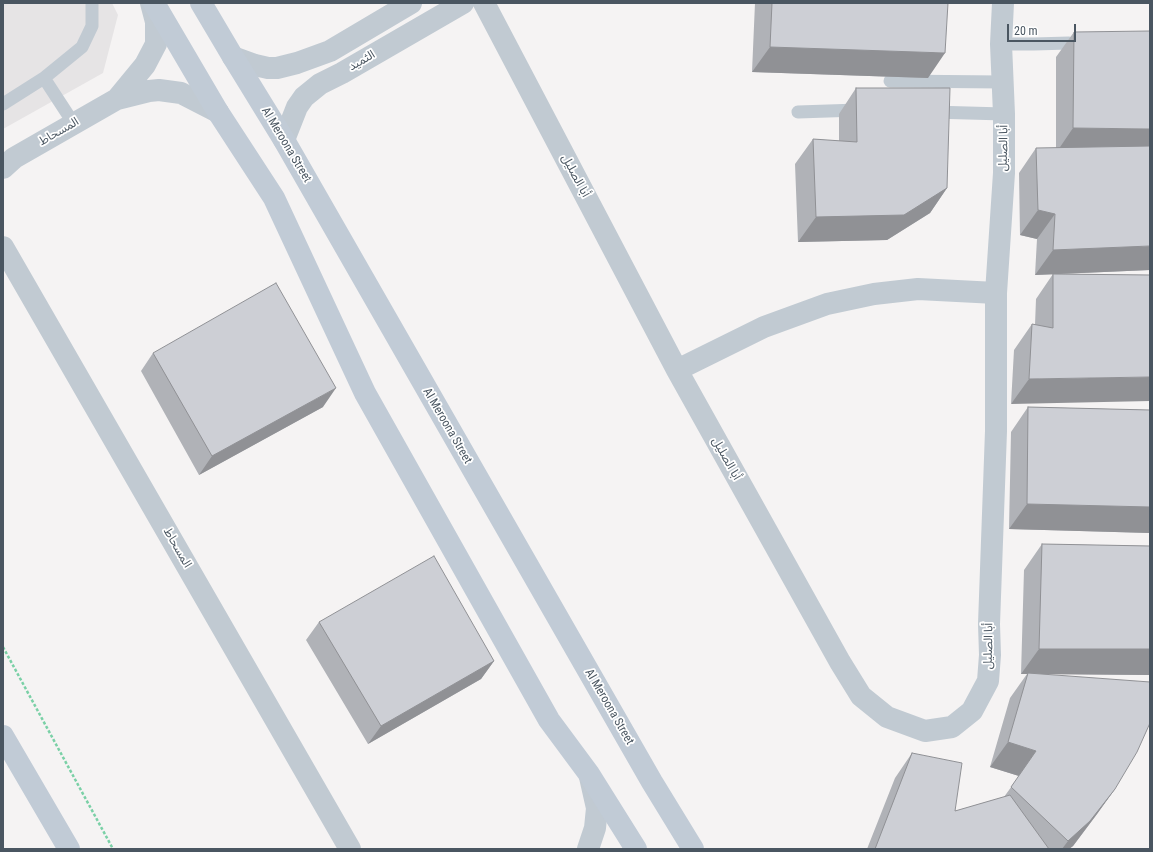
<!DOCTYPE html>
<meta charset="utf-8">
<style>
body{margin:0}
#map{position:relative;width:1153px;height:852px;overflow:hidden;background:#f5f3f3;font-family:"Roboto Condensed",sans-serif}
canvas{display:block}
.frame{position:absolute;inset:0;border:4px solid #4a5661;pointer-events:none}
.scale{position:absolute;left:1007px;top:24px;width:69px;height:18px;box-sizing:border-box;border:2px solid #4a5661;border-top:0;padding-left:5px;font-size:12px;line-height:14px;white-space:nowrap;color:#4a5661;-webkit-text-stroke:3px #fff;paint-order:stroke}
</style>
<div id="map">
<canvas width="1153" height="852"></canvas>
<div class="frame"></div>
<div class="scale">20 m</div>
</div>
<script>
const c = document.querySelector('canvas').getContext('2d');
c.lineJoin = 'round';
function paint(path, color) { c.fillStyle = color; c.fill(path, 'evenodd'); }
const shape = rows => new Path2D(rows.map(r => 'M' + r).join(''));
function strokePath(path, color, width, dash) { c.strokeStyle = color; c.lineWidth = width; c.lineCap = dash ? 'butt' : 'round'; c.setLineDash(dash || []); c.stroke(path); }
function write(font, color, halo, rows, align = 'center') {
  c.font = font + ' "Roboto Condensed","Noto Sans Arabic",sans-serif'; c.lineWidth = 3.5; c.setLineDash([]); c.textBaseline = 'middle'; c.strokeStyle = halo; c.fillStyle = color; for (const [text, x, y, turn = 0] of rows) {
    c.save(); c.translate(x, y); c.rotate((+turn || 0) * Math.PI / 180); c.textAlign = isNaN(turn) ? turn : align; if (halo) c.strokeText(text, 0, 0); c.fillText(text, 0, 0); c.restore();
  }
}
const education = shape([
 [3,3,112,3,118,15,103,73,3,129]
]);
const path = shape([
 [3,647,113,849]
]);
const lane = shape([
 [1001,44,1034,44,1069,43],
 [44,78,74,124],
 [890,81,1002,82],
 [3,104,44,78,82,47,92,26,92,3],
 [798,112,858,110],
 [932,112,1004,114]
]);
const street = shape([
 [484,3,677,370,840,662,861,696,887,717,925,731,952,727,972,711,988,681,990,655,989,624,996,431,996,293,1004,173,1004,114,1001,44,1003,3],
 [233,57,255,65,268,68,277,68,297,63,330,51,411,3],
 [117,99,145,65,156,44,156,22,151,3],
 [284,140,297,107,304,97,320,84,342,73,463,3],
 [3,168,14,158,117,99,149,91,159,90,181,93,218,112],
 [3,247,350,849],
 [677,370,764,327,827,304,874,294,918,289,996,293],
 [588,849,595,828,597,808,590,777]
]);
const secondary = shape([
 [154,3,218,112,274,198,365,393,549,720,589,774,636,849],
 [201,3,233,57,284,140,652,782,693,849],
 [3,736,69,849]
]);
const wall = shape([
 [755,3,948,3,928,78,752,72],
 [1074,32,1150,270,1035,275,1037,239,1020,235,1019,173,1036,148,1056,148,1056,57],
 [856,88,947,188,930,213,887,240,798,242,795,164,813,139,839,141,839,114],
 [1053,274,1150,275,1011,404,1014,350,1032,324,1035,325,1036,299],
 [153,353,323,407,199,475,141,371],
 [1028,407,1150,410,1150,533,1009,529,1011,432],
 [1042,544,1150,546,1150,675,1048,674,1115,789,1097,814,1073,846,1069,849,867,849,895,778,912,753,955,811,1004,797,1019,776,990,767,1010,698,1027,674,1021,674,1024,570],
 [319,622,494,661,481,679,368,744,306,640]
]);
const shadedWall = shape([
 [770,47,945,53,928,78,752,72],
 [1073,128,1150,129,1150,154,1056,153],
 [947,188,930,213,887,240,798,242,816,217],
 [1038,210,1055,214,1037,239,1020,235],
 [1150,246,1150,270,1035,275,1053,250],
 [1150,377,1150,401,1011,404,1029,379],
 [336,388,323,407,199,475,212,456],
 [1027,504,1150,507,1150,533,1009,529],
 [1039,649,1150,649,1150,675,1027,674,1028,673,1027,674,1021,674],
 [494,661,481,679,368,744,381,726],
 [1008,742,1036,751,1019,776,990,767],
 [1115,789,1097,814,1073,846,1069,849,1062,849,1068,841]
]);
const building = shape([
 [772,3,948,3,945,53,770,47,772,3],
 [1150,31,1150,129,1073,128,1074,32,1150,31],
 [856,88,950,88,947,188,904,215,816,217,813,139,857,142,856,88],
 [1150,146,1150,246,1053,250,1055,214,1038,210,1036,148,1150,146],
 [1053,274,1150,275,1150,377,1029,379,1032,324,1053,328,1053,274],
 [276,283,336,388,212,456,153,353,276,283],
 [1028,407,1150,410,1150,507,1027,504,1028,407],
 [1042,544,1150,546,1150,649,1039,649,1042,544],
 [434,556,494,661,381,726,319,622,434,556],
 [1028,673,1150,682,1150,723,1137,752,1115,789,1090,821,1068,841,1011,787,1036,751,1008,742,1028,673],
 [912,753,962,763,955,811,1010,795,1049,849,875,849,912,753]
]);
const streetNames = [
 ["الثميد",362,61,-30],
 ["المسحاط",59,132,-30],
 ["Al Meroona Street",286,145,59],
 ["أبا الصليل",1004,148,-89],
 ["أبا الصليل",575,176,62],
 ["Al Meroona Street",447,426,60],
 ["أبا الصليل",726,459,61],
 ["المسحاط",177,548,60],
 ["أبا الصليل",989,646,-89],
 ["Al Meroona Street",609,707,60]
];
paint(education, '#e6e4e5');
strokePath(path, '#7ad0a6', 2.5, [3, 2]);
strokePath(lane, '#c1cad2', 13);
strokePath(street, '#c1cad2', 22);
strokePath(secondary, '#c1cbd6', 22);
paint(wall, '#b0b2b7');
paint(shadedWall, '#909195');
paint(building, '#cdcfd5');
strokePath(building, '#909195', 1);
write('12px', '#4a5661', '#fff', streetNames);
</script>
